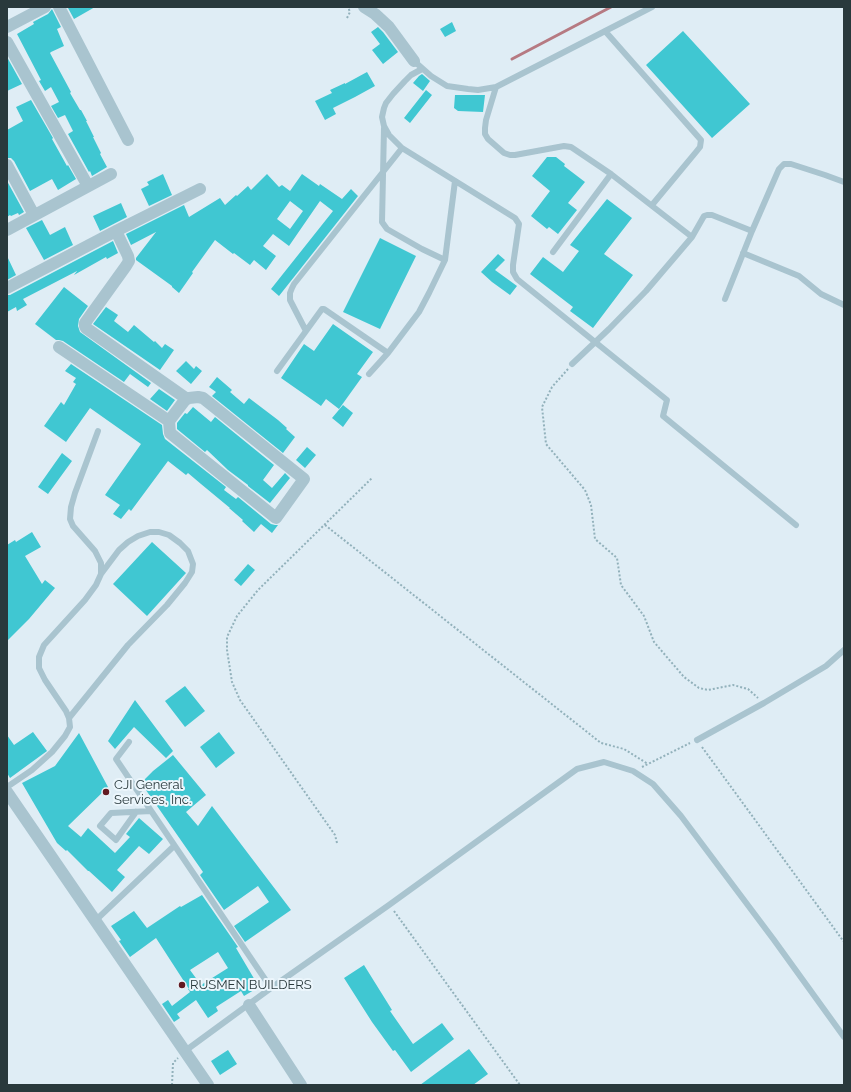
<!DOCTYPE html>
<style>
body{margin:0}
#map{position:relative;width:851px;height:1092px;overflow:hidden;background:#dfedf5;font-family:Raleway,sans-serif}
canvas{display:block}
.frame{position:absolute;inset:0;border:8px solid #29393c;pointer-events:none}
</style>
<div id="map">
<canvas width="851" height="1092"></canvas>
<div class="frame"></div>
</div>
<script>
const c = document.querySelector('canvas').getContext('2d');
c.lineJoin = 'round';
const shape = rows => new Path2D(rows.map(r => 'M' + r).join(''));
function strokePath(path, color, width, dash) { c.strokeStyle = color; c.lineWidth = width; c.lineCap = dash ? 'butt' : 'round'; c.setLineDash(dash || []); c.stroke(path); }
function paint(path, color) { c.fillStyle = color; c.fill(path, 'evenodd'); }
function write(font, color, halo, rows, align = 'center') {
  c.font = font + ' Raleway,sans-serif'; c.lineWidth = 4; c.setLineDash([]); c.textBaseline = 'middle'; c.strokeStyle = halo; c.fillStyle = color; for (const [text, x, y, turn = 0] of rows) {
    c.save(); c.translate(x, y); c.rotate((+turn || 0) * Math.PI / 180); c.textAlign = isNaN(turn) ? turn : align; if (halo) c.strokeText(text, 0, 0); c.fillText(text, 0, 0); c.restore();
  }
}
const stream = shape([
 [512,59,611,7]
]);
const building = shape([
 [70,7,95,7,74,19,68,8],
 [52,9,61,27,57,29,64,46,51,52,50,53,71,92,70,93,80,110,81,110,87,121,86,121,94,137,93,137,101,153,100,154,107,167,92,176,90,171,89,172,68,134,73,131,65,115,58,118,51,106,59,102,51,87,45,91,39,81,41,80,17,34,34,24,33,22,48,14],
 [452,22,456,31,445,37,440,29],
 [378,27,383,32,398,52,383,64,372,50,380,44,371,32],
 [683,31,750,104,712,138,646,65],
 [7,57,22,84,7,91],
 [367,72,375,86,355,97,333,108,336,114,325,120,315,101,332,93,330,90,345,83,345,84],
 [422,74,430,81,423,91,413,83,419,76],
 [426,90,432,95,410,123,404,118],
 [455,95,485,95,483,112,458,111,454,108],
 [31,100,53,138,52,139,67,166,68,165,76,179,58,190,52,179,30,191,14,161,11,158,7,158,7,130,23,121,16,107],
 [547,157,556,157,565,164,564,166,585,182,568,203,577,210,558,234,549,227,547,229,531,216,550,191,532,176],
 [163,174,172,195,149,206,141,189,149,185,147,182],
 [267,174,279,187,282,185,290,191,302,174,319,186,320,184,342,199,351,189,358,196,279,296,271,289,333,211,320,201,289,246,273,234,263,246,276,256,266,270,254,260,250,265,234,253,233,254,215,240,192,272,193,273,179,293,172,287,172,286,136,260,136,258,156,232,131,245,126,234,184,205,189,217,220,198,225,205,236,195,237,196,248,186,251,190],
 [290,201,303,211,290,229,277,219],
 [7,181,24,212,19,215,18,213,11,216,10,215,7,217],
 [607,199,632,218,604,254,633,275,593,328,570,311,573,307,530,274,543,257,563,272,579,251,570,245],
 [121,203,127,217,100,231,93,216],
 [42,220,50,235,65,227,73,245,44,260,26,228],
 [380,238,416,256,380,329,343,312],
 [113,241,118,253,107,259,106,257,74,275,77,271,23,299,27,305,17,311,16,307,7,312,7,295,10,295],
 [498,254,505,260,495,270,517,286,510,295,492,282,481,272],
 [7,256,16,275,7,280],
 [64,287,88,306,79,319,78,326,80,332,151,383,148,387,130,374,124,382,63,341,59,340,56,340,35,324],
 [106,307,118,315,114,321,128,332,134,325,154,342,155,341,162,348,165,344,174,350,160,370,93,324],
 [333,324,373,352,357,374,362,377,339,409,326,399,321,406,281,378,304,344,314,351],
 [186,361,194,369,196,366,202,371,191,384,176,371],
 [71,364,162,425,163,434,165,439,226,487,224,490,236,499,238,497,271,524,275,525,278,525,272,533,261,524,254,532,242,521,243,520,229,508,230,508,201,484,188,473,186,475,168,461,131,511,129,509,121,519,113,514,120,505,105,495,141,444,90,408,66,442,44,426,61,402,64,405,76,384,73,382,76,378,65,371],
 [217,377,232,390,230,392,244,404,249,398,278,420,287,428,286,429,295,437,283,453,212,396,216,392,209,387],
 [159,389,175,400,167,411,150,399],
 [343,405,353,413,343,427,332,418],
 [193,407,211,422,215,417,274,465,263,480,272,488,285,473,290,478,270,503,248,486,248,485,228,470,207,450,205,452,177,429,177,423,185,413,187,414],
 [307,447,316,455,305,468,296,460],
 [62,453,72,461,48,494,38,487],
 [32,532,41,547,25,556,42,584,45,580,55,588,29,619,7,641,7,545,15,540,16,542],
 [152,542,186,573,147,616,113,584],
 [248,564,255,570,241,586,234,580],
 [185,686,205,711,185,727,165,701],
 [135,700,173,751,166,758,134,727,115,749,108,741],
 [33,732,47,751,10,778,7,773,7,735,14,745],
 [219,732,235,753,216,768,200,747],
 [79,733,108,787,68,826,81,837,88,828,115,853,130,837,126,834,139,818,163,839,149,854,139,846,117,870,125,877,112,892,89,871,88,871,67,850,66,851,57,843,22,783,55,766],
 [173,755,206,795,186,812,198,826,212,806,291,910,245,942,234,926,269,902,258,886,224,910,200,875,203,872,141,783,153,771],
 [202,895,238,947,236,948,259,987,244,996,241,991,216,1007,218,1011,208,1018,196,1000,177,1014,180,1018,174,1022,162,1004,168,1000,172,1006,190,992,188,989,189,989,156,938,130,957,119,941,121,940,111,926,134,911,147,928,180,906,181,907],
 [218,952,228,968,201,985,190,970],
 [364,965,392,1010,390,1011,413,1044,442,1023,454,1039,411,1072,395,1050,393,1051,372,1022,344,978],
 [469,1049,488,1074,473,1085,420,1085],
 [228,1050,237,1064,220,1075,211,1061]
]);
const path = shape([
 [347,18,350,12,348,7],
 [568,369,552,387,542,407,546,444,585,490,591,505,595,539,617,558,621,585,644,616,654,642,684,677,699,688,708,690,733,685,748,689,758,698],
 [325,525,601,743,624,749,648,764],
 [702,747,844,942],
 [642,767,690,743],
 [337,843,335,835,240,700,232,682,227,650,227,637,237,616,258,590,372,478],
 [394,911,520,1085],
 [172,1085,173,1063,178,1058]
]);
const lane = shape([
 [605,31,701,140,700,147,696,152,652,205],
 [414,61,431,76,447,86,468,89,478,90,496,87,652,7],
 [422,69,411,75,405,81,393,94,386,103,384,108,382,117,384,126,389,135,402,148,515,218,519,224,513,265,513,272,517,279,667,400,663,416,796,525],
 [496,87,486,120,485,128,485,134,488,139,504,153,510,155,515,155,564,146,571,147,611,174,692,237],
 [384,128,382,222,387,229,422,249,445,260],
 [553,252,611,174],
 [743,253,799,276,821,294,844,305],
 [725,299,752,231,779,169,784,164,791,164,825,175,844,182],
 [306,331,290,300,290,293,292,288,294,284,402,148],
 [572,364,609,329,646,291,692,237,704,216,707,215,712,215,752,231],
 [277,371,322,309,324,309,388,353],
 [369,374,388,353,419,312,429,293,445,260,455,181],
 [69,718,128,645,167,605,185,583,192,572,193,564,188,551,180,543,169,535,159,532,150,532,138,536,128,542,119,550,101,574],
 [697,740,764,703,826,666,844,650],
 [129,742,116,759,271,988],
 [7,787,32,770,52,752,65,736,70,727,69,718,66,711,45,680,39,668,39,657,44,645,85,600,96,585,101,574,101,563,95,551,73,526,70,519,71,507,75,493,98,431],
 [136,812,116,840,100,826,111,813,151,811],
 [96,920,174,846],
 [185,1051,271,988,389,905,577,769,604,762,633,771,653,784,681,816,774,940,844,1037]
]);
const street = shape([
 [59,7,128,140],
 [364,7,375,14,389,27,414,61],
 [7,27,45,7],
 [7,42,88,186],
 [7,165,34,215],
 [7,230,111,174],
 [116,231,128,256,129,261,126,266,85,323,85,326,86,328,187,399],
 [7,288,116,231,200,189],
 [59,347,169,421],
 [198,397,203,398,304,479,276,518,170,433,169,421,185,400,189,398,198,397],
 [7,792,208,1085],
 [249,1005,301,1085]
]);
const markers = [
 [106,792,4,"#621a21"],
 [182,985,4,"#621a21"]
];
const poiNames = [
 ["CJI General",114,785],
 ["Services, Inc.",114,800],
 ["RUSMEN BUILDERS",190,985]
];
strokePath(stream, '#b67a82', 3);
paint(building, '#40c7d2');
strokePath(path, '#92b1bb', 2, [2, 2]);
strokePath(lane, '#a9c4cf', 6);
strokePath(street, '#a9c4cf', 12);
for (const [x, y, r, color] of markers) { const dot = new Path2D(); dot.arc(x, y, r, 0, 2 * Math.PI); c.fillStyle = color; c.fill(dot); strokePath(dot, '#ecf6fc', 1.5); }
write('13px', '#29393c', '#ecf6fc', poiNames, 'left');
</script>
